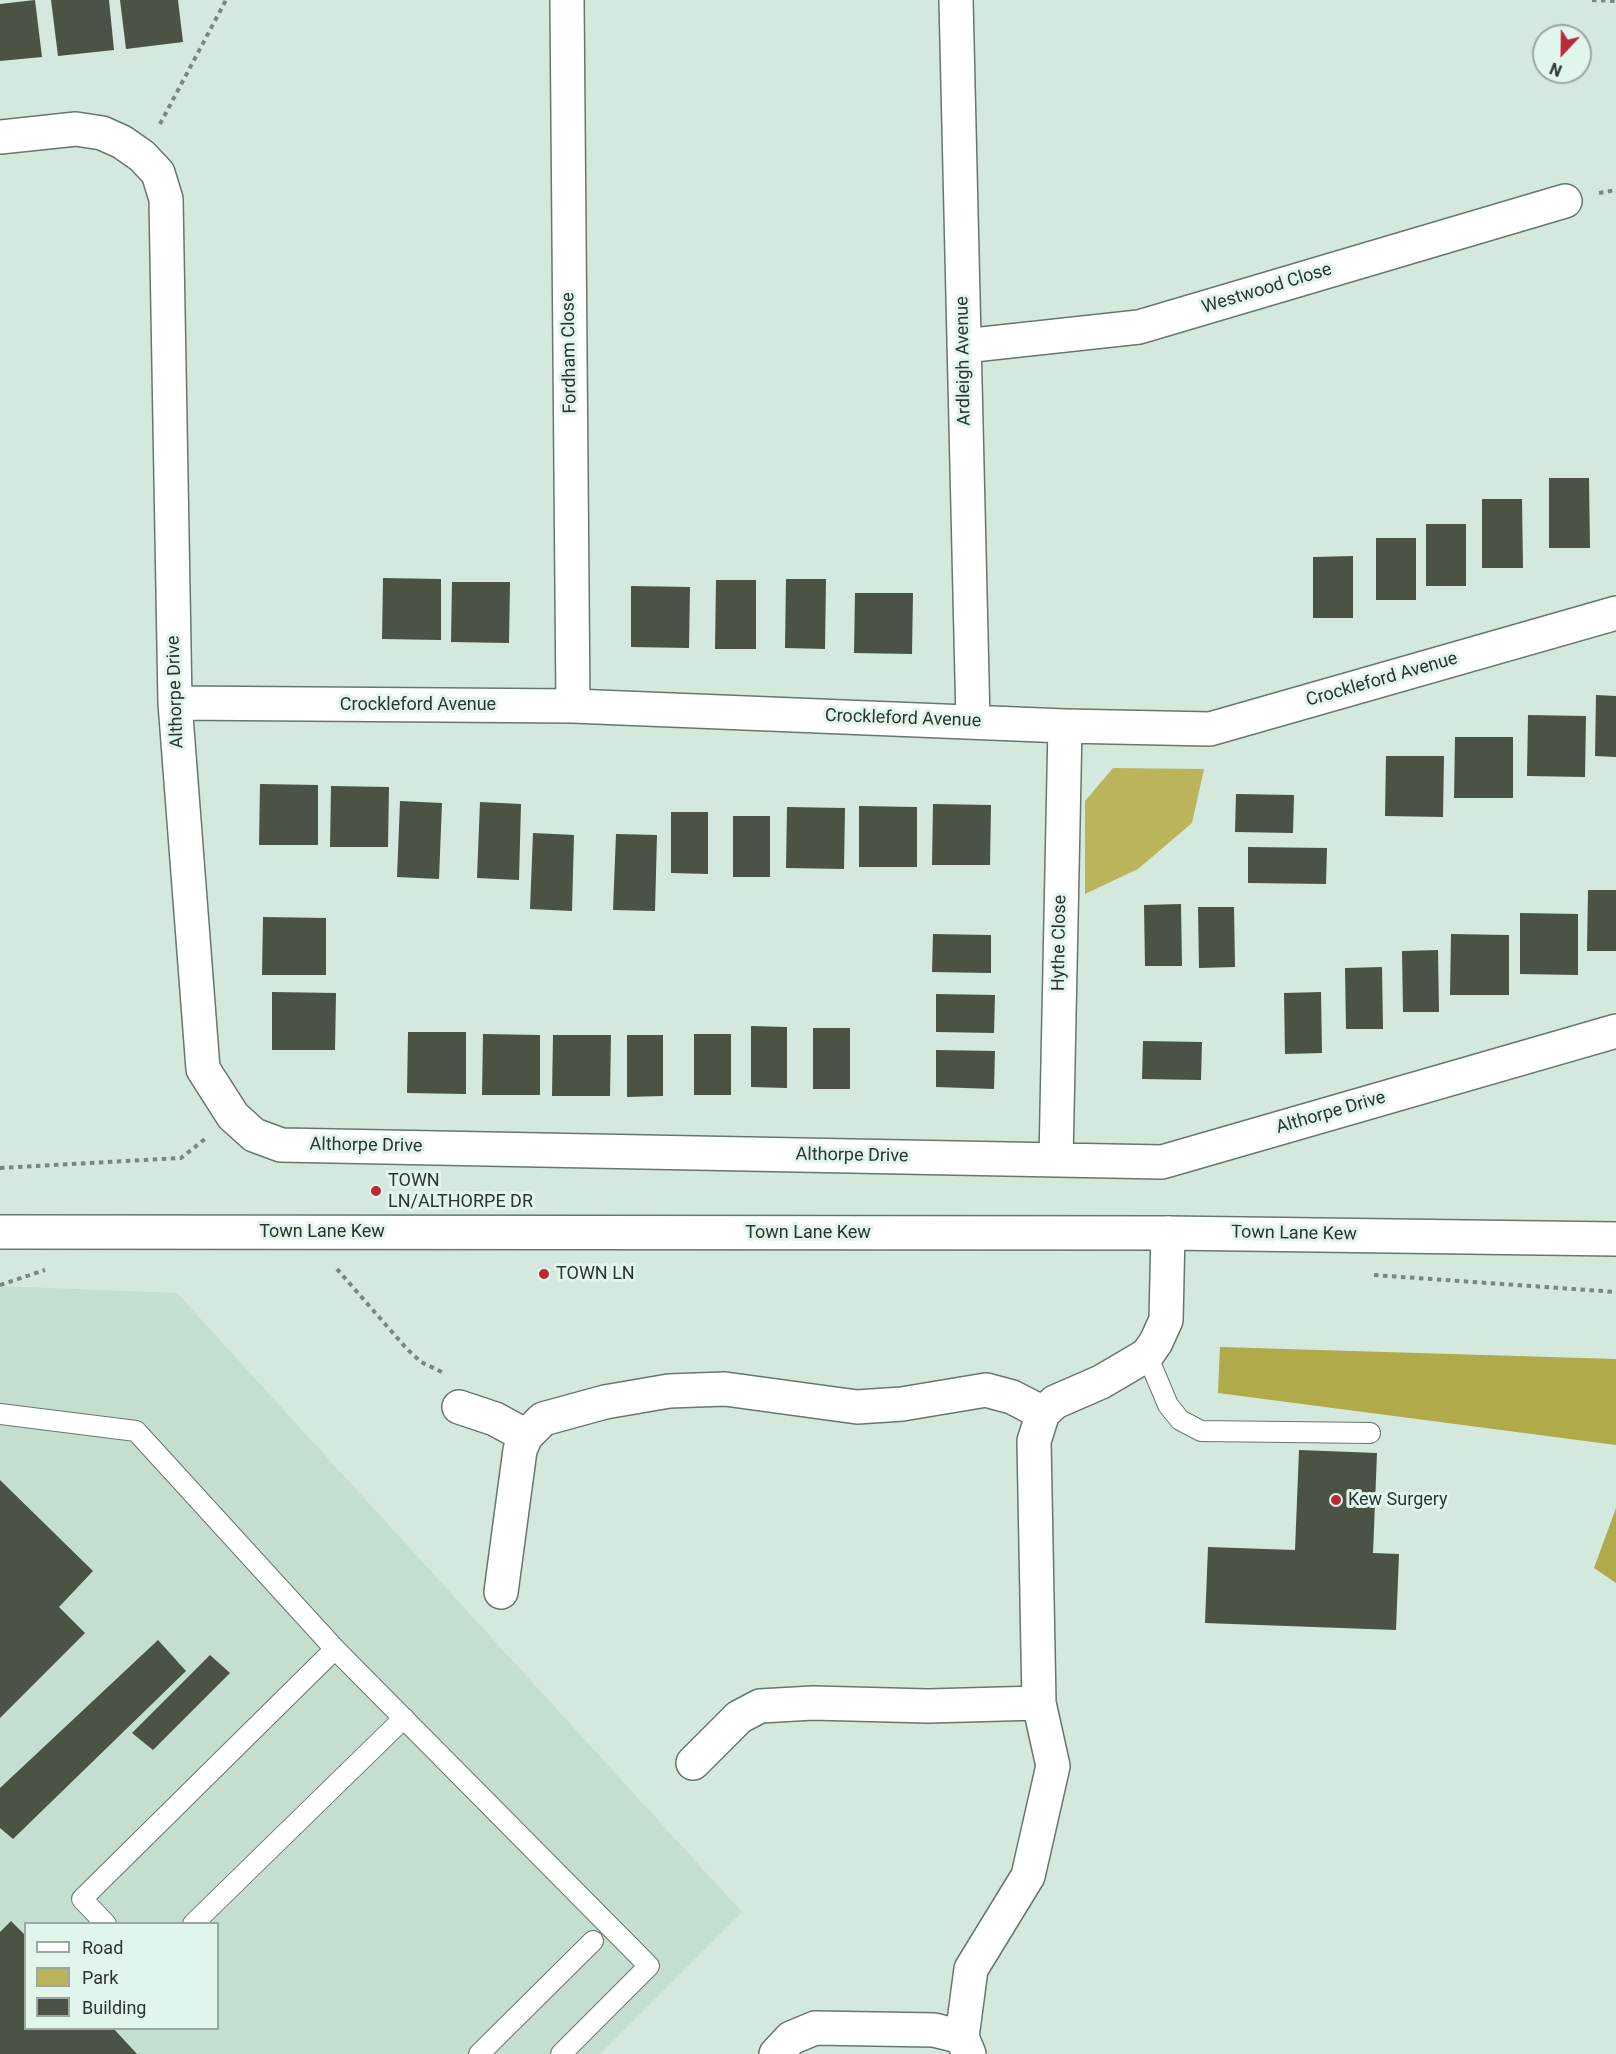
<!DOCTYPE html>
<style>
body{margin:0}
#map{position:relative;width:1616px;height:2054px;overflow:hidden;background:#d4e8dd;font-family:Roboto,sans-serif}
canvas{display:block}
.legend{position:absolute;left:24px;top:1922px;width:195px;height:108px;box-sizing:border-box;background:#e1f5ea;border:2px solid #99a8a0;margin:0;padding:8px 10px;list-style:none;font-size:18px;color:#2d3531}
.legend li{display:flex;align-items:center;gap:12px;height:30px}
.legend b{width:30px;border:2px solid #99a8a0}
.north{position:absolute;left:1532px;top:24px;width:60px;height:60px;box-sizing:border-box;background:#e1f5ea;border:2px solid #99a8a0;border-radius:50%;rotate:202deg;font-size:16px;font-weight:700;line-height:24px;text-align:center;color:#2d3531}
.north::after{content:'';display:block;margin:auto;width:21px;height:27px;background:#ba2937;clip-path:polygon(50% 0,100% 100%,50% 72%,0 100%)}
</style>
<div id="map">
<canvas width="1616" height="2054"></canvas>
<ul class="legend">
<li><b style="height:8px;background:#fff"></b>Road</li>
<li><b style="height:16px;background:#bab55a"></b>Park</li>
<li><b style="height:16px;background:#4a5344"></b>Building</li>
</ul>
<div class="north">N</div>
</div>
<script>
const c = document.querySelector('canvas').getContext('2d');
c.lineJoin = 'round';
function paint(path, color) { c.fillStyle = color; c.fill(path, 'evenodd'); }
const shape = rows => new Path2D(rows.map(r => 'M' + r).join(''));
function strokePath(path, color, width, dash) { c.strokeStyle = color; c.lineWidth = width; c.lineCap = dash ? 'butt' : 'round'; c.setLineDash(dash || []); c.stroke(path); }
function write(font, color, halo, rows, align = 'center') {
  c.font = font + ' Roboto,sans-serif'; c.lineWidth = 6; c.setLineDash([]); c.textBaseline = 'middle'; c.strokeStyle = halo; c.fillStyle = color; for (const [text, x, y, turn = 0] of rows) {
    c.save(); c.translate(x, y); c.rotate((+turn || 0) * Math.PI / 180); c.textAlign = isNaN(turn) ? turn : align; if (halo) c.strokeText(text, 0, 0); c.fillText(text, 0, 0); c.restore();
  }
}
const built = shape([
 [0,1286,177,1293,742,1912,600,2054,0,2054],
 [26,1924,218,1924,218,2028,26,2028]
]);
const green = shape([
 [1113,768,1204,769,1192,823,1138,869,1085,894,1085,801]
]);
const forest = shape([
 [1220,1347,1616,1359,1616,1445,1218,1393],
 [1616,1508,1616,1583,1594,1568]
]);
const building = shape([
 [35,0,42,57,0,61,0,4],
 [51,0,109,0,114,50,58,56],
 [120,0,178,0,183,42,126,49],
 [1549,478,1589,478,1590,548,1549,548],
 [1482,499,1522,499,1523,568,1482,568],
 [1426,524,1466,524,1466,586,1426,586],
 [1376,538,1416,538,1416,600,1376,600],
 [1353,556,1353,618,1313,618,1313,557],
 [383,578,441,579,441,640,382,639],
 [786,579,826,579,825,649,785,648],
 [716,580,756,580,756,649,715,649],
 [452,582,510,582,509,643,451,642],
 [631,586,690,587,689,648,631,647],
 [855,593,913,593,912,654,854,653],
 [1596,695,1616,696,1616,757,1595,756],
 [1528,715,1586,716,1585,777,1527,776],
 [1455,737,1513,737,1513,798,1454,798],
 [1386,756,1444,756,1443,817,1385,816],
 [260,784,318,785,318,845,259,845],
 [331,786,389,787,388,847,330,847],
 [1236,794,1294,795,1293,833,1235,832],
 [400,801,442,803,439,879,397,877],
 [480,802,521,804,519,880,477,878],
 [933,804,991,805,990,865,932,865],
 [859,806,917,807,917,867,859,867],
 [787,807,845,808,844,869,786,868],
 [671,812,708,812,708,874,671,873],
 [733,816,770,816,770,877,733,877],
 [533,833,574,835,572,911,530,909],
 [616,834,657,835,655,911,613,910],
 [1248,847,1327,848,1326,884,1248,883],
 [1588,890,1616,890,1616,951,1587,951],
 [1181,904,1182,966,1145,966,1144,905],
 [1198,907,1234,907,1235,967,1199,968],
 [1520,913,1578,914,1578,975,1520,974],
 [263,917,326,918,326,975,262,975],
 [933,934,991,935,991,973,932,972],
 [1451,934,1509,935,1509,995,1450,995],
 [1438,950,1439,1012,1403,1012,1402,951],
 [1382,967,1383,1029,1346,1029,1345,968],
 [272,992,336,993,335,1050,272,1050],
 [1321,992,1322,1053,1285,1054,1284,993],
 [936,994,995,995,994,1033,936,1032],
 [751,1026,787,1027,787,1088,751,1087],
 [813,1028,850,1028,850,1089,813,1089],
 [408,1032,466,1032,466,1094,407,1093],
 [483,1034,540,1035,540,1095,482,1095],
 [694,1034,731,1034,731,1095,694,1095],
 [553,1035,611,1035,610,1096,552,1096],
 [627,1035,663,1035,663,1096,627,1097],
 [1143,1041,1202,1042,1201,1080,1142,1079],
 [936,1050,995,1051,994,1089,936,1087],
 [1299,1450,1377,1453,1373,1553,1399,1554,1396,1630,1205,1623,1208,1547,1295,1550],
 [0,1480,93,1571,59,1607,85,1633,0,1718],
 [158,1640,186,1671,13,1839,0,1828,0,1788],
 [210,1655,230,1673,153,1750,132,1733],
 [11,1921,26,1936,26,2028,113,2028,137,2054,0,2054,0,1932]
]);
const path = shape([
 [1592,0,1616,1],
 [160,124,226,0],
 [1599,193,1616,190],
 [0,1168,181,1158,205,1139],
 [337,1269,407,1349,421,1362,444,1373],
 [1374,1275,1616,1292],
 [0,1285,45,1270]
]);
const lane = shape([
 [1147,1355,1168,1405,1180,1420,1201,1431,1370,1433],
 [0,1414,136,1431,335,1649,649,1966,561,2054],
 [106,1924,82,1899,335,1649],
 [193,1924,404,1718],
 [479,2054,593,1941]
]);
const street = shape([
 [567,0,573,706],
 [956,0,973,721],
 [0,137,76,129,102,133,122,142,142,156,158,173,166,199,175,703,203,1069,233,1116,254,1135,281,1145,1162,1162,1616,1031],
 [964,346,1139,327,1565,201],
 [175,703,573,706,1065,726,1210,729,1616,613],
 [1056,1160,1065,726],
 [459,1407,495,1419,526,1436],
 [501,1592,520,1450,526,1436,543,1419,605,1402,669,1391,725,1389,857,1407,902,1404,986,1390,1012,1397,1043,1413],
 [693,1763,739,1717,760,1706,813,1703,928,1706,1039,1703],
 [776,2054,791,2038,815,2028,934,2030,962,2037],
 [969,2054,962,2037,971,1969,1028,1876,1053,1766,1039,1703,1034,1441,1043,1413,1055,1402,1101,1382,1147,1355,1156,1342,1166,1320,1168,1233]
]);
const secondary = shape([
 [0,1232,1168,1233,1616,1239]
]);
const markers = [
 [376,1191,6,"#ba2937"],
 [544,1274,6,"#ba2937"],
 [1336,1500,6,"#ba2937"]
];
const streetNames = [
 ["Westwood Close",1267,289,-17],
 ["Fordham Close",570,353,-91],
 ["Ardleigh Avenue",964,361,-91],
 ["Crockleford Avenue",1382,680,-16],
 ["Althorpe Drive",176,692,-92],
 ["Crockleford Avenue",418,705],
 ["Crockleford Avenue",903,719,2],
 ["Hythe Close",1060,943,-89],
 ["Althorpe Drive",1331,1113,-16],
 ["Althorpe Drive",366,1146,1],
 ["Althorpe Drive",852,1156,1],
 ["Town Lane Kew",322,1232],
 ["Town Lane Kew",808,1233],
 ["Town Lane Kew",1294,1234,1]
];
const poiNames = [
 ["TOWN",388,1181],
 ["LN/ALTHORPE DR",388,1202],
 ["TOWN LN",556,1274],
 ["Kew Surgery",1348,1500]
];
paint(built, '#c4dfd0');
paint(green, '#bab55a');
paint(forest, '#b0aa4b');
paint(building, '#4a5344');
strokePath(lane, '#66776e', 22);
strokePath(street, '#66776e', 36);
strokePath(secondary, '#66776e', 36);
strokePath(path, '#7a8780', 4, [4.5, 4.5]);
strokePath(lane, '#fff', 20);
strokePath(street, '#fff', 33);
strokePath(secondary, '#fff', 33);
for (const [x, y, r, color] of markers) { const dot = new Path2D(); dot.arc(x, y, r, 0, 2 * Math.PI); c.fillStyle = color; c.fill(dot); strokePath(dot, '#e1f5ea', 2); }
write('18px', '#2d3531', '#e1f5ea', streetNames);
write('18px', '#2d3531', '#e1f5ea', poiNames, 'left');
</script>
